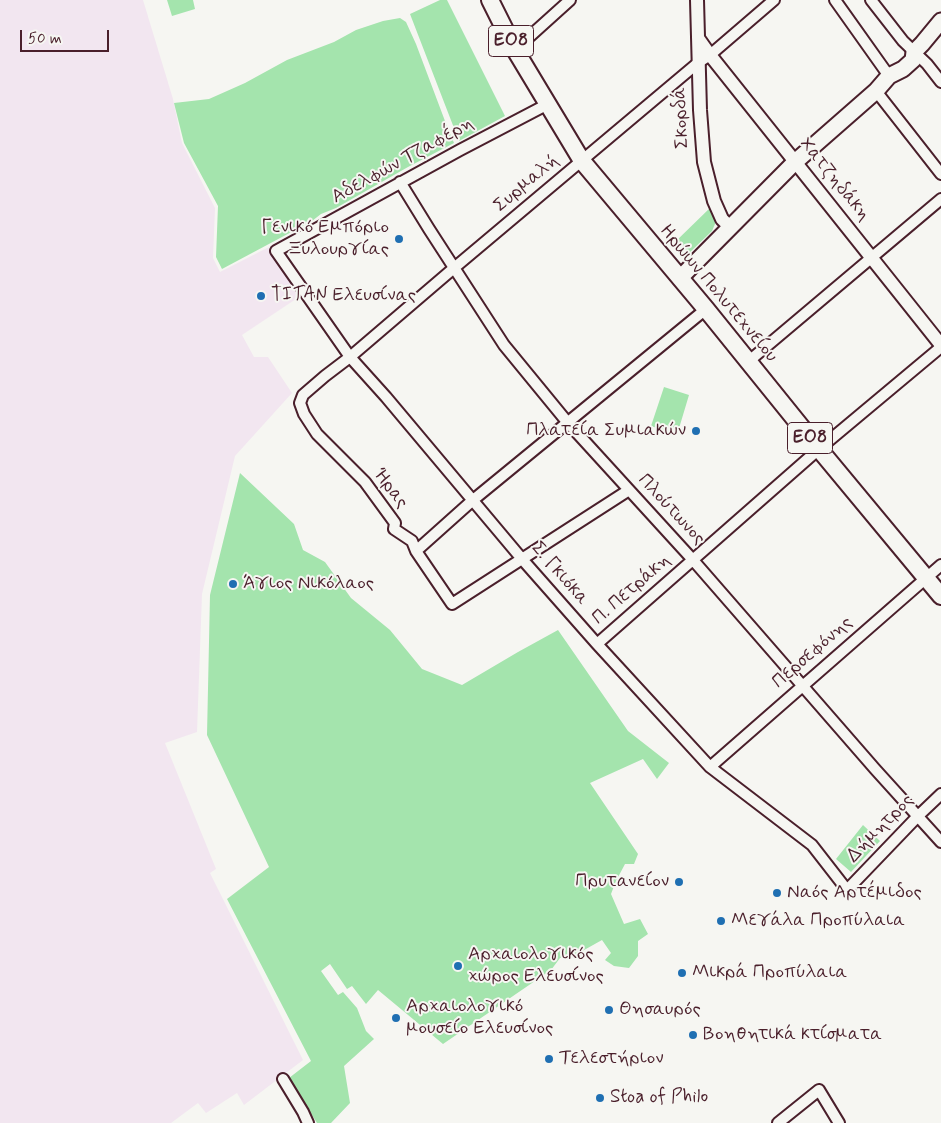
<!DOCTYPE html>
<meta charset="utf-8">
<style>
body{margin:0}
#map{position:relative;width:941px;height:1123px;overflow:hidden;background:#f6f6f2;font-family:Mynerve,sans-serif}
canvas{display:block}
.scale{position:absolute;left:20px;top:30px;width:89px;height:22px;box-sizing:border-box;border:2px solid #4a1f2b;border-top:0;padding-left:6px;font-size:15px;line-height:18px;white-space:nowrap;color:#4a1f2b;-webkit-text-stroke:4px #f6f6f2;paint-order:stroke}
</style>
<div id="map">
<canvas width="941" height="1123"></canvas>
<div class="scale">50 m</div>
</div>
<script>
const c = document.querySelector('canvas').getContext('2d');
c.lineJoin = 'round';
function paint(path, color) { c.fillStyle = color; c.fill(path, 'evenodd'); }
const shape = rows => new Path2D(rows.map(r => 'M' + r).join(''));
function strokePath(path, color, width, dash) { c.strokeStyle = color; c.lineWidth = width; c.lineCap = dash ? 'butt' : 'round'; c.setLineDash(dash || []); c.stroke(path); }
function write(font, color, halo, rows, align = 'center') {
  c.font = font + ' Mynerve,sans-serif'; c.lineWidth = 4; c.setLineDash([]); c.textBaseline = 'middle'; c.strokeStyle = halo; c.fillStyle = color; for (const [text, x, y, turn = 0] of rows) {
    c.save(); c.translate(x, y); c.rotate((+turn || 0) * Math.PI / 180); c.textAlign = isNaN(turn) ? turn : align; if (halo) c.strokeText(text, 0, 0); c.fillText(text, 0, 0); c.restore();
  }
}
const built = shape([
 [0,0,143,0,173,99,182,143,215,208,213,258,220,272,269,247,302,295,242,335,254,357,268,357,292,393,235,456,202,594,197,732,165,743,216,869,210,873,303,1060,244,1105,237,1093,206,1113,198,1103,171,1123,0,1123]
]);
const green = shape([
 [167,0,193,0,195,9,172,16],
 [440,0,447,0,505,116,459,141,410,14],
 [400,18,406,22,416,44,445,121,454,143,408,167,336,208,321,214,312,221,222,269,216,257,218,206,184,143,174,103,209,99,245,83,287,60,334,42,356,30,383,21],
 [712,206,715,218,715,224,712,231,686,256,674,243],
 [664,387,689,395,677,435,651,426],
 [240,473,294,524,303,550,325,562,351,598,390,630,422,669,462,685,518,652,558,630,628,731,669,763,657,779,643,759,590,783,638,854,634,864,625,864,616,881,611,894,624,924,640,919,648,934,638,941,638,956,629,968,614,966,605,960,611,953,602,940,577,954,560,958,551,970,443,1044,378,990,366,1004,352,986,347,989,330,964,321,971,338,995,343,992,357,1008,366,1031,374,1039,344,1066,350,1103,331,1123,317,1123,289,1078,311,1061,227,899,269,867,207,735,210,595],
 [863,825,880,841,851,872,836,859]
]);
const minor = shape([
 [835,0,889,76],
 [871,0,903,41,927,64,941,82],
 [514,48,529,37,570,0],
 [876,91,941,174],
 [548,104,460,150,276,251,350,357,386,397,522,559,597,644,710,767,812,845,847,890,918,816,941,794],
 [400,182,429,229,504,345,568,423,693,560,875,769,941,842],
 [749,361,941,199],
 [629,490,452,604,416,551,412,541,394,529,395,523,365,482,317,434,304,414,300,403,303,395,325,376,350,357,454,268,699,62,710,55,774,0],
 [416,551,473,500,706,309],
 [597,644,819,449,941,347],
 [710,767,941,565],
 [283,1079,303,1112,308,1123],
 [778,1123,819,1090,839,1123]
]);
const tertiary = shape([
 [697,0,700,110,704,162,714,201,722,219,730,227],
 [698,38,710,55,941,345]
]);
const secondary = shape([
 [680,278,795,162,876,91,889,76,903,69,913,60,914,52,922,44,941,21]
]);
const primary = shape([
 [490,0,514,48,582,161,706,309,819,449,941,596]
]);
const markers = [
 [399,239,5,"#1f6fb2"],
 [261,296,5,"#1f6fb2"],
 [696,431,5,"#1f6fb2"],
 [233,584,5,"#1f6fb2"],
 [679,882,5,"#1f6fb2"],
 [777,893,5,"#1f6fb2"],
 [721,921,5,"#1f6fb2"],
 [458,966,5,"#1f6fb2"],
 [682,973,5,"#1f6fb2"],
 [609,1010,5,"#1f6fb2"],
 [396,1018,5,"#1f6fb2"],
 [693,1035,5,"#1f6fb2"],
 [549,1059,5,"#1f6fb2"],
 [600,1098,5,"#1f6fb2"]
];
const shields = [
 [511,41,45],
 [810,438,45]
];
const shieldNames = [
 ["ΕΟ8",511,41],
 ["ΕΟ8",810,438]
];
const streetNames = [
 ["Σκορδά",682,118,-93],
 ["Αδελφών Τζαφέρη",403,161,-29],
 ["Χατζηδάκη",834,180,51],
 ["Συρμαλή",527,184,-40],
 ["Ηρώων Πολυτεχνείου",718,294,50],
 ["Ήρας",390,489,53],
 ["Πλούτωνος",671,510,47],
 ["Σ. Γκιόκα",559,574,49],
 ["Π. Πετράκη",632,590,-41],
 ["Περσεφόνης",813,653,-41],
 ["Δήμητρος",881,829,-46]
];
const poiNames = [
 ["Γενικό Εμπόριο",389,228,"right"],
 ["Ξυλουργίας",389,250,"right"],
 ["TITAN Ελευσίνας",271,296],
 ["Πλατεία Συμιακών",686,431,"right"],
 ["Άγιος Νικόλαος",243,584],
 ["Πρυτανείον",669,882,"right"],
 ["Ναός Αρτέμιδος",787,893],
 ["Μεγάλα Προπύλαια",731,921],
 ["Αρχαιολογικός",468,955],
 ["χώρος Ελευσίνος",468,977],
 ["Μικρά Προπύλαια",692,973],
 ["Αρχαιολογικό",406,1007],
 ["μουσείο Ελευσίνος",406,1029],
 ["Θησαυρός",619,1010],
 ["Βοηθητικά κτίσματα",703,1035],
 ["Τελεστήριον",559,1059],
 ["Stoa of Philo",610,1098]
];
paint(built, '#f2e6f0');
paint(green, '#a4e4ad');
strokePath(minor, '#4a1f2b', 14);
strokePath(tertiary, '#4a1f2b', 16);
strokePath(secondary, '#4a1f2b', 19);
strokePath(primary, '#4a1f2b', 20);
strokePath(minor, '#f6f6f2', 10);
strokePath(tertiary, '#f6f6f2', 12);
strokePath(secondary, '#f6f6f2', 15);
strokePath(primary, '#f6f6f2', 16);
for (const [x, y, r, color] of markers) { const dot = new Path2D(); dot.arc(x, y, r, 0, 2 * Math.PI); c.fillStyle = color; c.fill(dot); strokePath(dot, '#f6f6f2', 2); }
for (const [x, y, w] of shields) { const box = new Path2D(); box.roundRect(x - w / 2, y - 15.5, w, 31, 4); c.fillStyle = '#f6f6f2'; c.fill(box); strokePath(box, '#4a1f2b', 1); }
write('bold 18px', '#4a1f2b', null, shieldNames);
write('19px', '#4a1f2b', '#f6f6f2', streetNames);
write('19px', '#4a1f2b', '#f6f6f2', poiNames, 'left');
</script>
